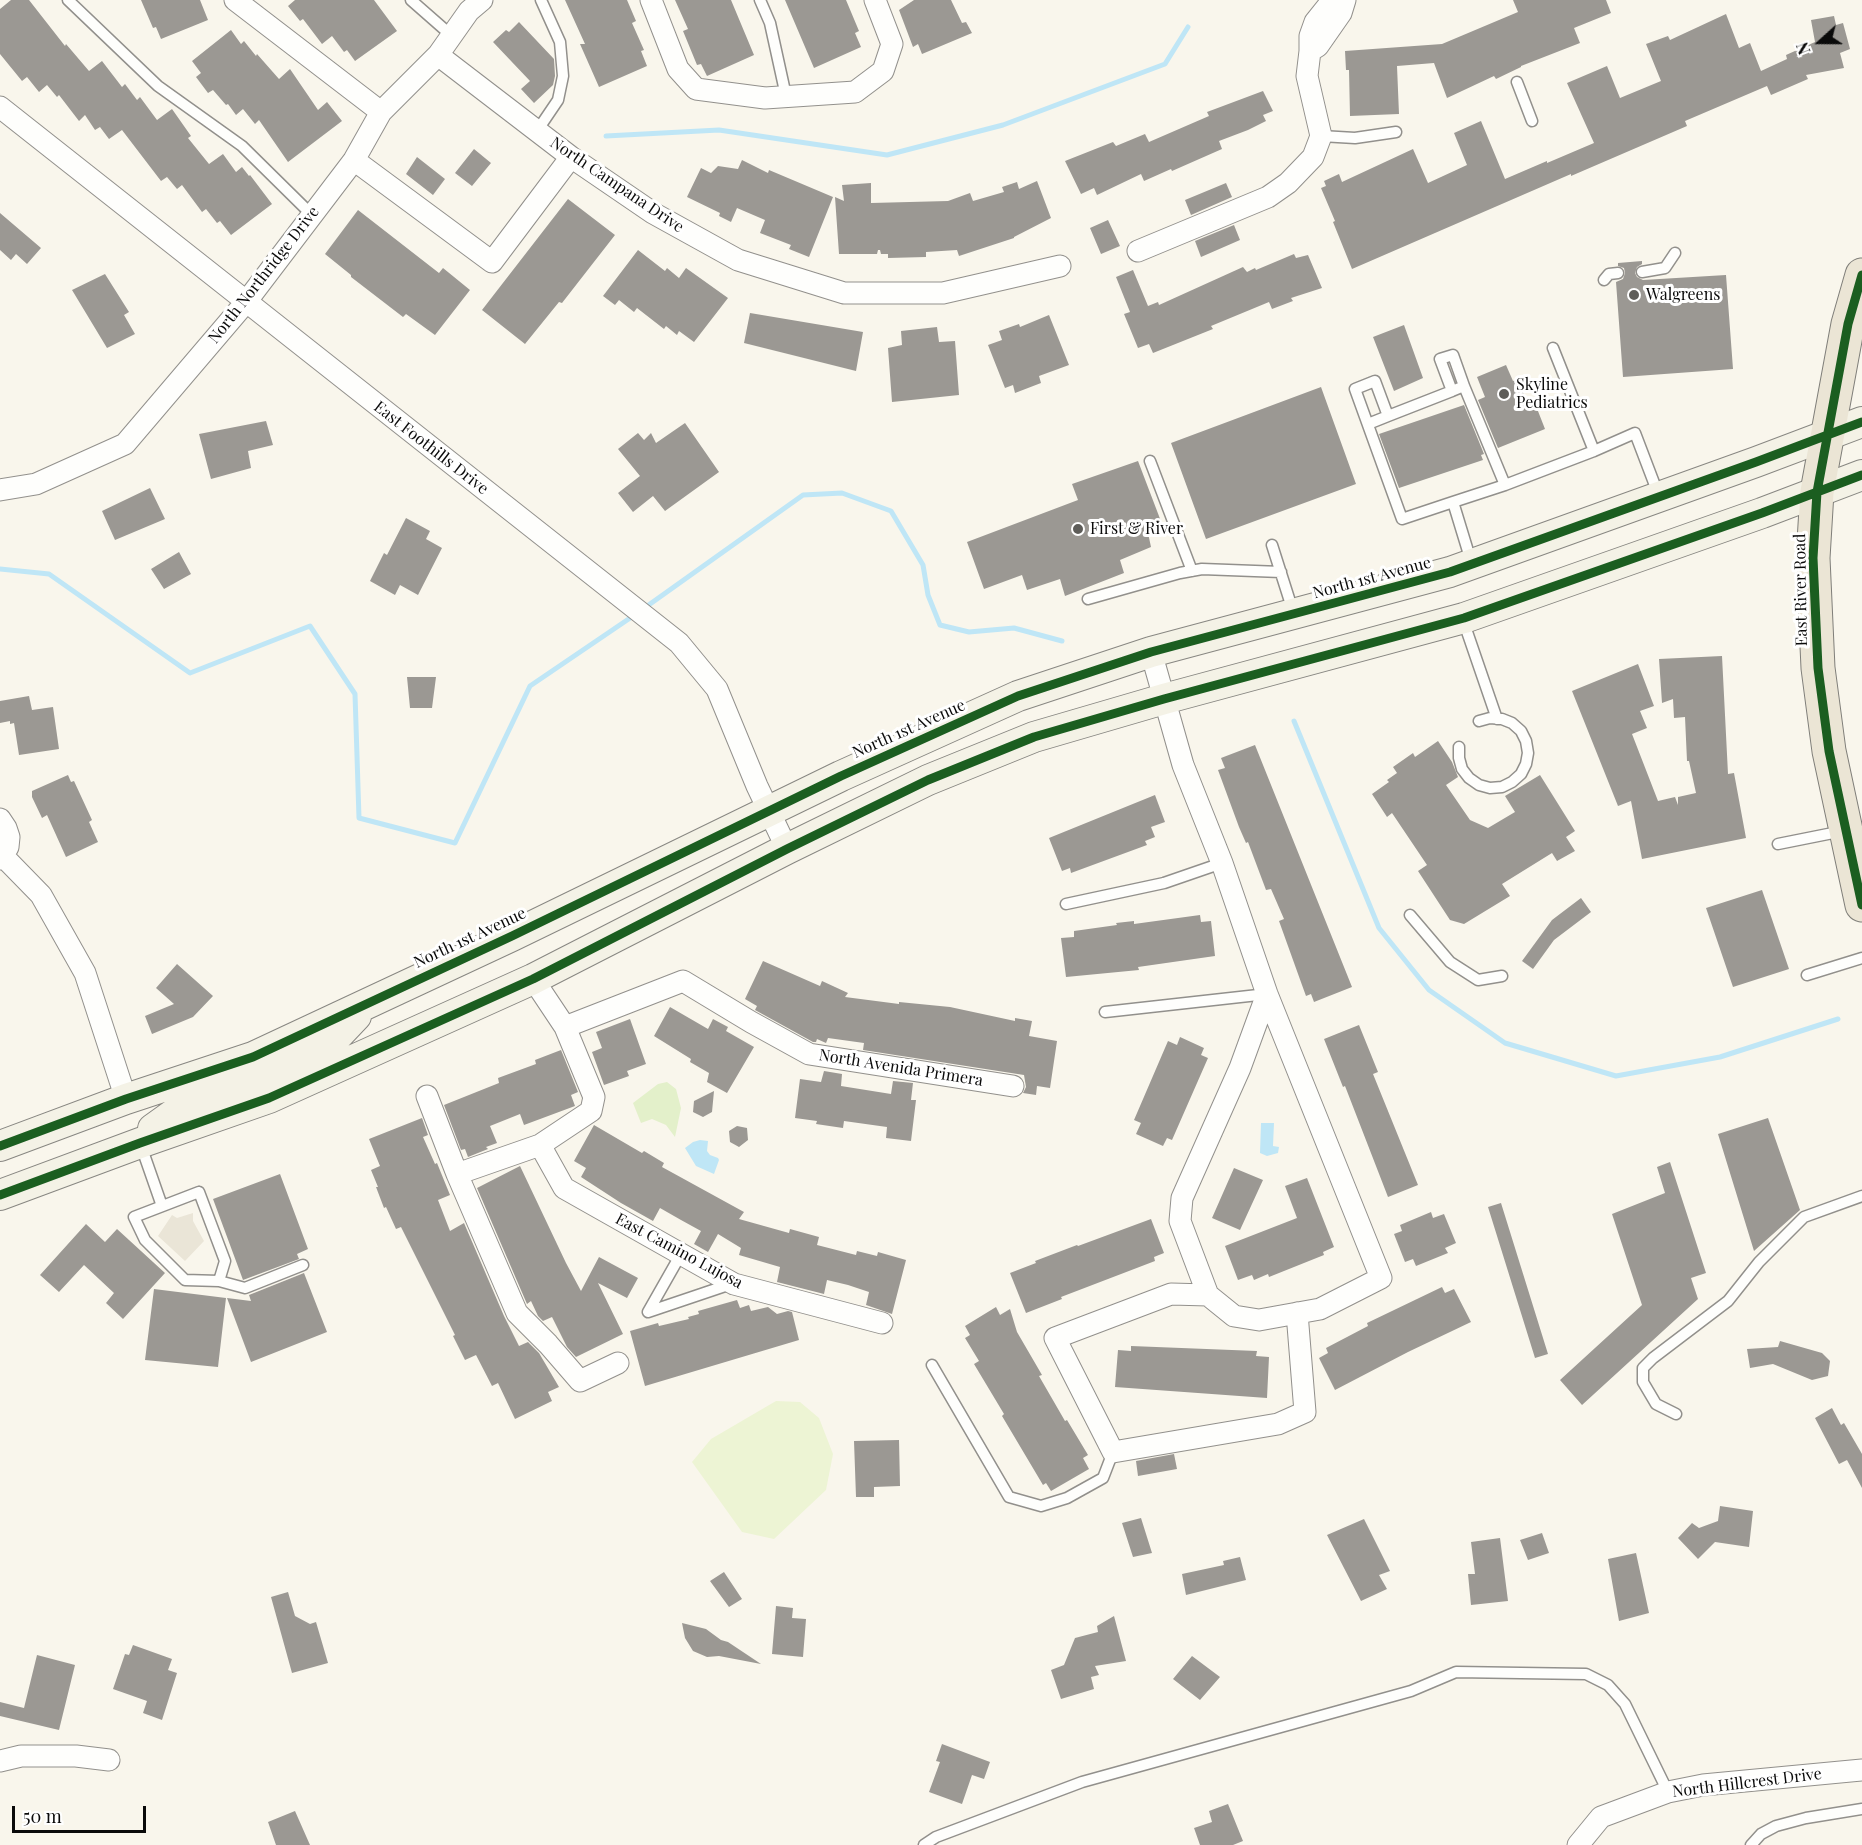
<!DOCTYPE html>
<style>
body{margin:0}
#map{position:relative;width:1862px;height:1845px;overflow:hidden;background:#f9f6ec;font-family:"Playfair Display",serif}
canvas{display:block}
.north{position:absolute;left:1790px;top:12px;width:60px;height:60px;-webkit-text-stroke:4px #fff;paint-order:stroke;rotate:249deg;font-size:16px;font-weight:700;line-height:24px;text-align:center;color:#0a0a0a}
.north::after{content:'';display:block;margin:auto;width:21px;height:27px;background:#0a0a0a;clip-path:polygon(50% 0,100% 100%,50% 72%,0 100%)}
.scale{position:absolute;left:12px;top:1806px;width:134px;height:27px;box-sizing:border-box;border:3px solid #0a0a0a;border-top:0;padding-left:8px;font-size:18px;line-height:21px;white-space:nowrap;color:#0a0a0a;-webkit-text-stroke:4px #fff;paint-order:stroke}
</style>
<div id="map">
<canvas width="1862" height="1845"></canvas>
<div class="north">N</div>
<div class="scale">50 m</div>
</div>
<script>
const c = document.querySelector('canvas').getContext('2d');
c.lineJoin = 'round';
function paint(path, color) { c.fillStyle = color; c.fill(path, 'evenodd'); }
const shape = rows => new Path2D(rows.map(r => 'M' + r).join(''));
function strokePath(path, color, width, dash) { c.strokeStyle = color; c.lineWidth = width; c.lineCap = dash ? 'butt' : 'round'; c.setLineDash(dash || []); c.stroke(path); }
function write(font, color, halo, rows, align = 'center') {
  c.font = font + ' "Playfair Display",serif'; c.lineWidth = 6; c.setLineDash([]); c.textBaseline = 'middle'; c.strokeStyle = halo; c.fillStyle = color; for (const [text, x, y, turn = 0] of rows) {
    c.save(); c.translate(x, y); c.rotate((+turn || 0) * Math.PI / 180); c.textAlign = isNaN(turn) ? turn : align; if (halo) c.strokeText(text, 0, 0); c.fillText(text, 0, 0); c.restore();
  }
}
const green = shape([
 [667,1082,676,1089,681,1108,675,1137,666,1125,652,1119,641,1123,633,1103,658,1084]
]);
const pitch = shape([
 [776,1401,800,1402,819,1418,833,1454,826,1490,774,1539,742,1532,692,1462,711,1439]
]);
const plaza = shape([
 [193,1213,193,1221,204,1241,185,1261,158,1236,172,1215,177,1218]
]);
const water = shape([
 [1261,1123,1274,1123,1273,1146,1279,1147,1278,1153,1267,1156,1260,1153],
 [700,1140,708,1141,707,1151,710,1155,718,1158,719,1160,714,1174,696,1166,685,1148,693,1142]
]);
const stream = shape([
 [606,136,719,130,887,155,1003,125,1165,64,1188,27],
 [0,569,49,574,190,673,310,626,355,694,359,818,455,843,530,686,636,614],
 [643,609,803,495,842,493,891,511,923,565,928,595,940,625,969,632,1014,628,1062,641],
 [1294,721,1379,928,1429,990,1505,1043,1616,1076,1720,1057,1838,1019]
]);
const building = shape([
 [11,0,29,0,65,46,66,44,89,71,102,61,122,87,125,84,137,100,140,97,157,120,172,109,191,136,188,138,209,164,223,154,236,172,242,167,249,176,250,175,272,204,231,235,220,221,217,223,206,209,202,212,182,185,177,189,167,177,161,181,122,130,109,139,100,127,95,130,85,115,79,121,59,95,57,97,47,85,39,92,27,77,22,81,0,54,0,9],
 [141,0,200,0,208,20,161,39,156,27,153,28],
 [295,0,374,0,397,31,355,61,347,50,344,52,332,36,322,44,303,19,300,21,288,6],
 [565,0,627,0,636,21,632,23,644,50,641,51,647,66,599,87,580,44,585,44],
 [675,0,731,0,754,55,707,76,701,64,697,65,683,31,688,29],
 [785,0,846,0,859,31,855,33,861,47,814,68],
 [914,0,951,0,962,23,966,22,972,33,922,54,918,44,913,47,899,10],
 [1513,0,1606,0,1611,13,1574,28,1580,43,1521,66,1521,67,1496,79,1494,76,1447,98,1434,63,1397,66,1399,114,1350,116,1349,70,1346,70,1345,51,1442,44,1518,12],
 [1726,14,1739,48,1750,43,1761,71,1787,59,1786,55,1815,42,1811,20,1834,16,1836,25,1843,23,1850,49,1840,53,1844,68,1806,75,1808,79,1771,95,1767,86,1685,121,1687,126,1571,176,1571,174,1352,269,1333,222,1335,221,1321,188,1326,186,1324,181,1339,174,1342,182,1413,149,1428,183,1467,165,1454,133,1481,121,1505,179,1547,161,1547,163,1594,143,1567,83,1607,66,1620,98,1661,81,1646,44,1668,36,1670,40],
 [519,22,554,59,555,76,553,85,534,103,521,89,530,81,493,42,506,30,509,32],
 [231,30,241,44,244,41,256,56,257,54,279,79,290,69,318,110,327,102,342,121,288,162,259,120,255,124,243,109,236,115,228,104,226,105,213,90,208,93,196,77,201,73,192,61],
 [1263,91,1273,111,1263,115,1266,121,1248,130,1219,141,1222,149,1172,171,1171,169,1144,181,1141,174,1097,195,1094,188,1081,194,1065,161,1113,142,1116,146,1145,134,1149,142,1209,116,1207,112],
 [474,149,491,163,472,186,455,173],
 [417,157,445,179,433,195,406,174],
 [742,160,768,173,769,170,833,197,809,257,789,249,791,245,760,233,765,220,737,208,731,222,719,216,720,213,687,197,701,168,711,173,718,166,738,169],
 [1037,181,1051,218,1014,237,1014,238,959,256,957,250,926,252,926,257,888,258,888,254,881,254,880,250,878,250,877,254,839,254,835,197,844,201,842,185,871,183,871,203,948,201,970,193,973,201,1004,192,1002,187,1017,182,1019,189],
 [1226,183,1232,197,1191,215,1185,200],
 [568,199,615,235,562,303,559,302,525,344,482,310],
 [358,210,439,273,443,268,470,290,435,335,406,314,403,317,351,277,351,275,325,254],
 [0,213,41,248,27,264,16,254,11,260,0,250],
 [1108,220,1120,246,1101,254,1090,228],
 [1234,225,1240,240,1201,257,1195,241],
 [638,250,665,271,667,268,679,278,686,268,728,298,694,342,679,331,677,335,666,326,664,329,637,308,634,312,619,300,615,305,603,296],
 [1294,254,1296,258,1308,255,1322,288,1291,298,1293,301,1272,309,1269,302,1211,326,1213,329,1153,353,1149,344,1138,348,1124,314,1130,312,1116,277,1133,270,1148,306,1158,302,1159,305,1243,267,1247,272,1255,268,1256,270],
 [1642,261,1642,264,1637,267,1635,273,1637,277,1643,280,1726,275,1733,369,1623,377,1616,282,1623,279,1625,273,1624,268,1618,266,1618,263],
 [105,274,129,312,124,315,135,334,107,348,72,290],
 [750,313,863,332,856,371,744,343],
 [1049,315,1069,365,1039,376,1041,383,1015,393,1013,385,1005,388,988,345,1002,340,999,331,1019,324,1020,327],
 [1404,325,1423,378,1394,391,1373,337],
 [937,327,939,342,955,341,959,395,892,402,888,348,902,345,901,331],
 [1506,365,1513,381,1518,379,1529,408,1536,406,1545,429,1498,448,1478,400,1485,397,1477,377],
 [1321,387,1356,484,1206,539,1171,443],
 [1464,405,1484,454,1481,455,1483,460,1399,488,1379,434],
 [266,421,273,445,248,451,251,468,211,479,199,434],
 [685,423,719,472,665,511,653,496,633,512,618,493,640,476,618,449,638,433,644,440,651,433,656,443],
 [1138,461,1162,524,1148,533,1151,547,1120,560,1124,573,1065,596,1060,579,1027,590,1022,575,984,589,967,542,1078,500,1072,484],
 [150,488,165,519,115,540,102,511],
 [406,518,430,531,426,539,442,548,418,595,400,585,395,595,370,581,384,553,387,555],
 [179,552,191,574,164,589,151,569],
 [1722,656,1728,774,1734,773,1746,838,1642,859,1631,801,1618,806,1572,691,1638,664,1654,706,1640,711,1647,728,1632,734,1658,801,1675,797,1678,805,1678,797,1696,793,1689,761,1687,761,1685,717,1674,718,1673,699,1662,703,1659,659],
 [407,677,436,677,432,708,410,708],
 [29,696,32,710,53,707,59,749,19,755,14,723,10,724,10,721,0,723,0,701],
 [1438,741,1452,762,1458,777,1446,785,1470,820,1488,828,1515,812,1505,796,1540,775,1575,831,1566,837,1575,851,1557,861,1552,853,1502,884,1510,896,1464,924,1450,920,1418,871,1427,865,1392,813,1387,817,1372,794,1389,782,1387,780,1397,773,1393,767,1413,753,1415,757],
 [1255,745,1352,987,1314,1002,1311,994,1306,996,1302,985,1279,921,1284,919,1271,889,1266,890,1248,842,1246,843,1239,827,1218,770,1225,768,1221,758],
 [68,775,71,782,74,781,92,820,89,822,98,842,66,857,47,815,42,818,32,797,32,791],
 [1155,795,1165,822,1151,827,1155,837,1145,841,1147,845,1071,873,1070,868,1062,871,1049,838],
 [1762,890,1789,969,1733,987,1706,908],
 [1581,898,1591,912,1554,940,1533,969,1522,961,1552,920],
 [1200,915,1201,922,1211,921,1215,956,1138,967,1139,970,1066,977,1061,938,1074,937,1074,931,1117,925,1116,923,1134,921,1134,924],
 [763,961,820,986,822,981,848,993,845,997,899,1004,899,1002,950,1007,1015,1021,1015,1018,1032,1021,1029,1036,1057,1041,1050,1088,1037,1086,1036,1095,1023,1093,1026,1087,1024,1075,863,1050,864,1043,828,1038,826,1043,817,1039,816,1042,813,1042,755,1010,757,1006,745,999],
 [177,964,213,996,193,1017,152,1034,145,1016,174,1004,156,988],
 [670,1007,708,1029,713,1019,728,1027,726,1031,754,1047,727,1093,707,1082,709,1073,690,1062,691,1059,654,1036],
 [630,1019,646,1064,627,1071,629,1076,604,1085,592,1052,602,1048,596,1032],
 [1359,1025,1378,1072,1373,1074,1418,1185,1388,1197,1345,1086,1343,1087,1324,1039],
 [1180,1037,1204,1048,1201,1055,1208,1058,1172,1140,1167,1138,1163,1146,1136,1134,1141,1123,1134,1120,1168,1041,1177,1045],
 [561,1050,578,1092,571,1095,575,1106,524,1125,520,1114,490,1126,497,1143,486,1147,488,1149,468,1157,465,1149,461,1150,444,1105,499,1083,498,1078,536,1064,535,1060],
 [824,1071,842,1074,841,1086,891,1094,893,1081,913,1083,911,1100,916,1100,911,1141,886,1138,887,1127,844,1121,843,1128,816,1124,817,1121,795,1118,800,1079,821,1082],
 [714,1091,712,1112,703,1117,693,1112,694,1101],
 [422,1118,428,1135,423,1137,435,1164,437,1163,450,1195,438,1200,450,1231,464,1223,504,1316,519,1346,528,1342,539,1353,559,1387,548,1392,552,1401,515,1419,498,1383,492,1386,476,1355,465,1360,453,1336,455,1335,401,1227,396,1229,386,1207,384,1208,376,1187,378,1187,371,1170,380,1166,369,1139],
 [1768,1118,1800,1210,1754,1251,1718,1134],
 [594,1125,642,1153,644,1151,664,1163,662,1167,744,1212,739,1219,789,1233,790,1229,819,1237,817,1245,856,1255,857,1251,877,1256,878,1252,906,1260,892,1314,866,1305,869,1292,848,1285,827,1280,824,1294,777,1282,780,1267,739,1255,741,1248,718,1234,708,1252,694,1244,701,1231,681,1220,660,1208,653,1221,621,1203,581,1177,586,1168,574,1161],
 [737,1126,747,1128,748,1140,739,1147,730,1142,729,1131],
 [1670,1162,1706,1273,1691,1278,1698,1299,1582,1405,1560,1380,1642,1305,1612,1214,1665,1193,1657,1167],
 [520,1166,566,1263,581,1291,599,1257,638,1278,627,1298,598,1283,623,1334,576,1357,567,1347,552,1317,543,1321,538,1316,531,1301,527,1304,477,1188],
 [1234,1168,1263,1180,1240,1230,1212,1218],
 [280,1174,308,1249,297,1254,299,1259,243,1280,213,1199],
 [1307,1178,1334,1247,1323,1252,1324,1255,1269,1277,1268,1274,1254,1280,1252,1275,1238,1280,1225,1246,1297,1218,1285,1186],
 [1501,1203,1548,1354,1535,1358,1488,1207],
 [1431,1212,1433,1218,1444,1214,1456,1243,1445,1248,1448,1253,1416,1266,1413,1259,1405,1262,1394,1234,1402,1231,1400,1225],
 [1151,1219,1164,1253,1154,1257,1155,1261,1061,1297,1062,1299,1026,1313,1010,1273,1036,1263,1035,1261,1077,1245,1078,1246],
 [86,1224,105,1242,117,1229,165,1273,123,1319,106,1303,114,1293,84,1265,59,1292,40,1275],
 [304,1273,327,1332,251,1362,227,1298,251,1301,249,1295],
 [1442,1287,1445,1293,1454,1289,1471,1322,1408,1352,1335,1390,1319,1358,1328,1353,1326,1348,1368,1326,1367,1323],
 [154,1289,226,1298,218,1367,145,1360],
 [737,1300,740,1308,749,1305,751,1311,768,1307,777,1314,788,1311,792,1312,799,1340,645,1386,630,1331,658,1323,659,1326,689,1319,688,1317,699,1314,698,1311],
 [996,1307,1000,1315,1010,1309,1017,1332,1042,1375,1039,1376,1065,1421,1067,1420,1088,1455,1083,1458,1089,1469,1051,1491,1046,1483,1043,1485,1002,1416,1004,1414,974,1364,979,1361,965,1338,970,1335,965,1326],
 [1780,1341,1822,1353,1830,1361,1828,1376,1812,1380,1773,1364,1750,1368,1747,1349,1778,1347],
 [1131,1346,1257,1351,1256,1356,1269,1357,1267,1398,1115,1387,1118,1350,1131,1351],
 [1832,1408,1841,1425,1844,1423,1862,1454,1862,1488,1847,1460,1839,1464,1815,1418],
 [899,1440,900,1486,874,1487,874,1497,856,1497,854,1441],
 [1174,1454,1177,1469,1138,1476,1136,1461],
 [1720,1506,1753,1511,1749,1547,1715,1542,1698,1559,1678,1538,1692,1523,1699,1528,1718,1521],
 [1141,1518,1152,1553,1133,1557,1122,1523],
 [1364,1519,1390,1571,1379,1575,1387,1589,1361,1601,1327,1535],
 [1542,1533,1549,1553,1528,1560,1520,1540],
 [1500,1538,1508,1601,1471,1605,1468,1574,1475,1574,1471,1542],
 [1636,1553,1649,1613,1619,1621,1608,1559],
 [1240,1557,1246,1580,1186,1595,1182,1574,1224,1565,1223,1561],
 [724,1572,742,1599,729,1607,710,1581],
 [288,1592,295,1616,310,1624,316,1622,328,1663,292,1673,271,1597],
 [776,1606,793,1608,792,1618,806,1619,803,1657,772,1654],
 [1114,1616,1126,1661,1095,1666,1099,1675,1091,1677,1094,1689,1061,1699,1051,1670,1064,1665,1075,1638,1098,1632,1097,1626],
 [682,1623,706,1629,721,1640,728,1642,761,1664,719,1656,707,1657,693,1651,685,1638],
 [133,1645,172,1659,168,1670,177,1673,162,1720,143,1713,147,1701,113,1689,125,1654,129,1655],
 [37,1655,75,1665,59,1730,0,1716,0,1702,24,1708],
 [1192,1656,1220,1677,1200,1700,1173,1679],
 [942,1744,990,1762,984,1779,972,1775,962,1804,929,1792,940,1762,936,1761],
 [1228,1804,1243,1841,1233,1845,1200,1845,1194,1828,1212,1822,1209,1811],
 [295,1811,310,1845,276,1845,268,1822]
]);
const service = shape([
 [68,0,158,86,242,146,312,215],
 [411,0,452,36],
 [760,0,770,23,786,96],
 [1517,82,1532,121],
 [537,131,558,100,563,76,560,42,541,0],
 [1321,136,1355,138,1396,132],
 [1642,272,1665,268,1675,253],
 [1604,280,1609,274,1618,273],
 [1388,416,1452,391,1440,359,1453,355,1464,386,1452,391],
 [1368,424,1388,416,1375,381,1355,389,1402,519,1453,502,1471,561],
 [1594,451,1635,433,1659,496],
 [1150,461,1192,571],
 [1505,485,1594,451,1553,348],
 [1453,502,1505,485,1464,386],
 [1272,545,1293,611],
 [1088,599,1180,573,1202,569,1281,572],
 [1463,620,1497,719],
 [1459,747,1459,758,1462,769,1469,778,1479,785,1490,788,1502,787,1512,782,1521,774,1526,764,1528,753,1526,741,1521,731,1512,723,1502,719,1490,718,1479,721],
 [1778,844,1843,831],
 [1066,904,1164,883,1222,863],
 [1410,915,1450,962,1478,980,1502,976],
 [1807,975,1862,958],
 [1105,1012,1267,994],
 [140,1143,162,1206],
 [199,1192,225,1261,219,1281,185,1280,145,1240,134,1217,199,1192],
 [681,1254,648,1312,731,1284],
 [219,1281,245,1288,303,1265],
 [932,1365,1009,1497,1041,1506,1067,1498,1103,1478,1113,1452],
 [1676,1414,1656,1404,1643,1382,1643,1368,1653,1358,1728,1301,1759,1262,1804,1217,1862,1196],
 [924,1845,936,1837,1082,1782,1411,1691,1456,1672,1586,1674,1608,1685,1625,1704,1668,1792],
 [1751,1845,1761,1834,1776,1826,1806,1818,1862,1809]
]);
const minor = shape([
 [235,0,381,112],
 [651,0,678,69,696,89,765,98,855,92,883,71,892,44,875,0],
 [1310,51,1318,46,1341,13,1345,0],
 [438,55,571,157,653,213,738,260,844,293,943,293,1060,266],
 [0,107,679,643,717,689,757,786,787,849],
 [354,160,492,262,571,157],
 [1138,251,1268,197,1288,183,1313,157,1321,136,1307,76,1310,51,1310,36,1315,22,1331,2,1335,0],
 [0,490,36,484,125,444,246,302,354,160,381,112,438,55,469,11,482,0],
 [1151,652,1183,765,1222,863,1267,994,1381,1278,1320,1309,1259,1320,1234,1316,1208,1295,1180,1221,1182,1198,1240,1068,1267,994],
 [0,819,6,828,9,837,8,847,0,859],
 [3,856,41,895,85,973,126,1099],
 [565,1027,683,981,751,1022,809,1054,1013,1086],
 [427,1096,457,1174,517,1313,548,1344,580,1381,618,1363],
 [540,1145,564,1188,734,1284,882,1323],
 [457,1174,540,1145,591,1111,594,1097,565,1027,533,979],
 [1208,1295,1171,1294,1055,1338,1113,1452,1278,1424,1305,1412,1297,1313],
 [0,1761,21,1756,76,1756,109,1760],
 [1578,1845,1601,1817,1668,1792,1703,1785,1862,1770]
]);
const secondary = shape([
 [153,1129,192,1101,319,1055,356,1016],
 [0,1146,126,1099,253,1057,512,936,841,776,1018,696,1151,652,1450,572,1756,462,1862,422],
 [0,1195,140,1143,269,1098,533,979,787,849,928,780,1034,737,1164,699,1464,618,1762,513,1862,475]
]);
const primary = shape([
 [1862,275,1848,324,1817,492,1813,558,1818,668,1829,751,1862,905]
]);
const cycleway = shape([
 [1862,275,1848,324,1817,492,1813,558,1818,668,1829,751,1862,905],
 [0,1146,126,1099,253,1057,512,936,841,776,1018,696,1151,652,1450,572,1756,462,1862,422],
 [0,1195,140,1143,269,1098,533,979,787,849,928,780,1034,737,1164,699,1464,618,1762,513,1862,475]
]);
const markers = [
 [1634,295,6,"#5e5d59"],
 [1504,394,6,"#5e5d59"],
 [1078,529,6,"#5e5d59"]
];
const streetNames = [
 ["North Campana Drive",617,185,34],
 ["North Northridge Drive",264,275,-52],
 ["East Foothills Drive",431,448,38],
 ["North 1st Avenue",1372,578,-15],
 ["East River Road",1801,590,-91],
 ["North 1st Avenue",909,729,-24],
 ["North 1st Avenue",470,938,-25],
 ["North Avenida Primera",901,1068,9],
 ["East Camino Lujosa",679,1251,28],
 ["North Hillcrest Drive",1747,1783,-7]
];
const poiNames = [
 ["Walgreens",1646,295],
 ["Skyline",1516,385],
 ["Pediatrics",1516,403],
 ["First & River",1090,529]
];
paint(green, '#e3f0ca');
paint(pitch, '#edf4d4');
paint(plaza, '#eae5d7');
paint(water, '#bfe6f6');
strokePath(stream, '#bfe6f6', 5);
paint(building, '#9b9893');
strokePath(service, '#92908c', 13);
strokePath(minor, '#92908c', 23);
strokePath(secondary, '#888782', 32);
strokePath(primary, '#7f7e79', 35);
strokePath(service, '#fefefc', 10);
strokePath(minor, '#fefefc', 21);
strokePath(secondary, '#f4f2e6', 30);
strokePath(primary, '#ebe5d5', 33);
strokePath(cycleway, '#1b5e20', 9);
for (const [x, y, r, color] of markers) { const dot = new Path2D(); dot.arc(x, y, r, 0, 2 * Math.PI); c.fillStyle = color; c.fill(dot); strokePath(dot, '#fff', 2); }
write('16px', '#0a0a0a', '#fff', streetNames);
write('16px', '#0a0a0a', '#fff', poiNames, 'left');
</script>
